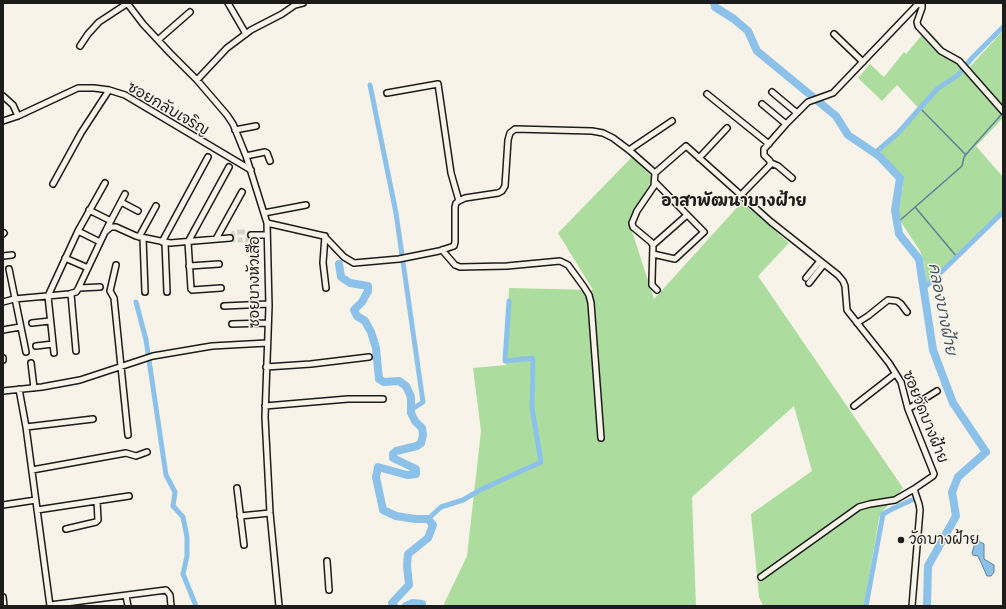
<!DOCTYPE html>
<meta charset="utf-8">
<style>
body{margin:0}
#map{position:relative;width:1006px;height:609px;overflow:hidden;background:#f7f3e8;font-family:"Comic Neue",sans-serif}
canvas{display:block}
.frame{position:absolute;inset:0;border:4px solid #1c1c1c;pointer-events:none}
</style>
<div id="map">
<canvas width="1006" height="609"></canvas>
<div class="frame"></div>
</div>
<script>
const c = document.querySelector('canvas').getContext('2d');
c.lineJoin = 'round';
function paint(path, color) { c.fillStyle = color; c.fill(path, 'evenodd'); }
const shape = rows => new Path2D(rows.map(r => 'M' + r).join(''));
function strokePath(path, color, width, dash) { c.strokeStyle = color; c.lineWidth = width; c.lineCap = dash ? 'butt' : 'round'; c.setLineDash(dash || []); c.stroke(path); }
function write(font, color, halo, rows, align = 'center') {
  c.font = font + ' "Comic Neue","Playpen Sans Thai",sans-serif'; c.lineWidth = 3; c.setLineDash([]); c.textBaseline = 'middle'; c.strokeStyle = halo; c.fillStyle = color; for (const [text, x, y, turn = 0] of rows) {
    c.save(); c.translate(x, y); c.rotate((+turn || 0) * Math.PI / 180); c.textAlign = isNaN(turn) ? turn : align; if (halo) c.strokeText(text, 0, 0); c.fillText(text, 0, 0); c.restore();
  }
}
const green = shape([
 [929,31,965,72,1003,31,1003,118,976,146,1003,177,1003,215,927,288,924,262,920,251,897,216,898,204,903,187,903,179,879,150,921,111,897,85,882,101,858,78,870,64,884,77,904,52,906,54,922,35],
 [632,157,653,178,629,222,654,299,742,202,789,243,758,276,903,488,882,512,879,518,864,606,763,606,759,597,751,514,812,471,794,406,692,497,696,606,443,606,467,556,481,431,473,368,506,365,509,288,593,290,558,233]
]);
const water = shape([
 [974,536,978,538,980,542,984,544,984,559,994,565,994,572,991,576,987,576,978,556,973,555,972,553,975,543,974,536]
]);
const stream = shape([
 [920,108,966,155],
 [915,207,957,257],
 [897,223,962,166,964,157,969,151,1001,115]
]);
const canal = shape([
 [370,85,396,213,423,402,411,410],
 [875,153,898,133,937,89,958,75,972,58,1003,27],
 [923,288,930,283,1003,212],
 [136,302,146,340,166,475,175,492,173,506,183,517,187,537,187,556,183,574,196,606],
 [428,519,441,507,463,500,480,490,541,462,532,408,533,358,505,361,509,301],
 [866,606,883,514,894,508,912,500]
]);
const river = shape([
 [714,3,715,7,734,19,748,31,757,51,836,116,848,135,879,156,900,178,895,210,899,234,919,259,933,350,953,403,986,452,958,477,952,492,956,516,928,566,927,606],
 [339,264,341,277,350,283,368,286,368,291,362,302,354,310,357,316,365,321,371,332,376,348,379,379,384,382,399,381,406,386,411,397,411,413,415,421,422,428,423,435,421,443,417,446,396,451,393,454,393,458,416,469,416,474,407,475,378,467,376,477,383,510,396,516,415,519,428,519,433,525,428,538,408,554,407,565,409,585,392,603,394,606],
 [406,606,413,603,422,604,421,606]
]);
const minorTunnel = shape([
 [240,232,245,232,251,235,247,240,234,240,230,238,234,233,240,232]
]);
const minor = shape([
 [127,3,143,24,170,53,197,80,227,115,233,124,246,156,267,223,269,306,265,417,270,513,279,606],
 [228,3,246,34],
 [922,3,922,8,917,22,918,26,941,51,959,61,1003,111],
 [834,34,863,62],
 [158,40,190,12],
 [80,46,88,34,99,22,128,3],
 [197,80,227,48,251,30,282,14,295,5,303,3],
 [772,92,797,113],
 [387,93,438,84,451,173,459,201],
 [707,94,769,144],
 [3,96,13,105,18,116],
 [762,104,786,124],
 [3,121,18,116,78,88,94,88,109,90,125,95,251,170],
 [235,130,256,126],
 [629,150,672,121],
 [246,156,265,152,267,153,270,161],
 [699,158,727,128],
 [771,163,778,166,792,178],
 [655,173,654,186,637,211,632,223,633,227,651,242,653,245,652,280,652,285,657,290],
 [53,184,81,133,109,90],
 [740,196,770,165,770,161,764,155,764,149,786,124,808,102,833,93,919,3],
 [121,202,138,211],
 [89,210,111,221],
 [264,213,306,205],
 [267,223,324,236,344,257,354,263,399,259,439,251,454,246,455,242,455,207,456,203,459,201,465,198,498,193,502,191,505,186,508,140,510,133,515,129,592,131,603,133,613,138,629,150,655,173,686,146,771,222,838,275,843,281,845,286,847,310,889,363,901,382,908,409,934,474,933,476,914,489,919,504,920,510,912,606],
 [106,230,125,194],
 [78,231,100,242],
 [3,234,4,233],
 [251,235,267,235],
 [325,236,323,263,326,288],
 [139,237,156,206],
 [143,238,145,292],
 [216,239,242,192],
 [162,242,208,157],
 [188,242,229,167],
 [188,242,191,289,192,290,221,288],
 [165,243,167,292],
 [653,245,687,215],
 [442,250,455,265,460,267,507,266,560,261,568,265,584,287,589,295,591,303,601,438],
 [653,254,675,259,704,232,655,182],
 [3,256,12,255],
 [65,258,88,268],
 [116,265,110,291,114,298,128,435],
 [189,266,219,264],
 [9,269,26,352],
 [806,278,820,261],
 [809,283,824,264],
 [79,288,100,287],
 [71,294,76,351],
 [3,302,14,299,69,294,76,292,78,289,105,232,111,227,116,227,136,236,170,243,230,238],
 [224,306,269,304],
 [32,323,50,321],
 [857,323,868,316,888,300,897,301,901,304,907,312],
 [232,324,267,323],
 [3,330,20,327],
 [36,346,53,344],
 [54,353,48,296,78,231,105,183],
 [3,358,3,360],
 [31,363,34,388],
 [266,367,311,364,369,357],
 [19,389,26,427,50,606],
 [3,391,42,387,80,380,153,356,212,346,267,343],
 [265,406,348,399,383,399],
 [854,406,895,374],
 [908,409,937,391],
 [26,427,93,419],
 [32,470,126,453,136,456,147,452],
 [237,488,244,545],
 [3,505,36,500],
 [37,510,129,496],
 [240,516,270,513],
 [66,529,96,522,98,520,97,501],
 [327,561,329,590],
 [761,577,859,507,870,504,895,500,914,489],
 [126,596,128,606],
 [3,597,4,606],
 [50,605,166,590,170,595,171,606]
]);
const markers = [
 [901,540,4,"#1c1c1c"]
];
const streetNames = [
 ["ซอยกลับเจริญ",168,109,30],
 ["ซอยบางหัวเสือ",255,282,-90],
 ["ซอยวัดบางฝ้าย",925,417,68]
];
const poiNames = [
 ["วัดบางฝ้าย",909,540]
];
const neighbourhoodNames = [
 ["อาสาพัฒนาบางฝ้าย",734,201]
];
const waterNames = [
 ["คลองบางฝ้าย",942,309,79]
];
paint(green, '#acdd9e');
paint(water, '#8cc2ea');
strokePath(water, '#5f8098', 1);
strokePath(stream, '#5f8098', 1.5);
strokePath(canal, '#8cc2ea', 5);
strokePath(river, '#8cc2ea', 8);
strokePath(minorTunnel, '#d6d3c9', 5, [5, 2.5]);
strokePath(minor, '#1c1c1c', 8);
strokePath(minor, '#f7f3e8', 5);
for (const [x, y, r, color] of markers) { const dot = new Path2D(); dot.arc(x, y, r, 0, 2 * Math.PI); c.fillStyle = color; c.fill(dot); strokePath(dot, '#f7f3e8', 1.5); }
write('15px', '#1c1c1c', '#f7f3e8', streetNames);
write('15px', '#1c1c1c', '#f7f3e8', poiNames, 'left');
write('bold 16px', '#1c1c1c', '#f7f3e8', neighbourhoodNames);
write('italic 16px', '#435664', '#f7f3e8', waterNames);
</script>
